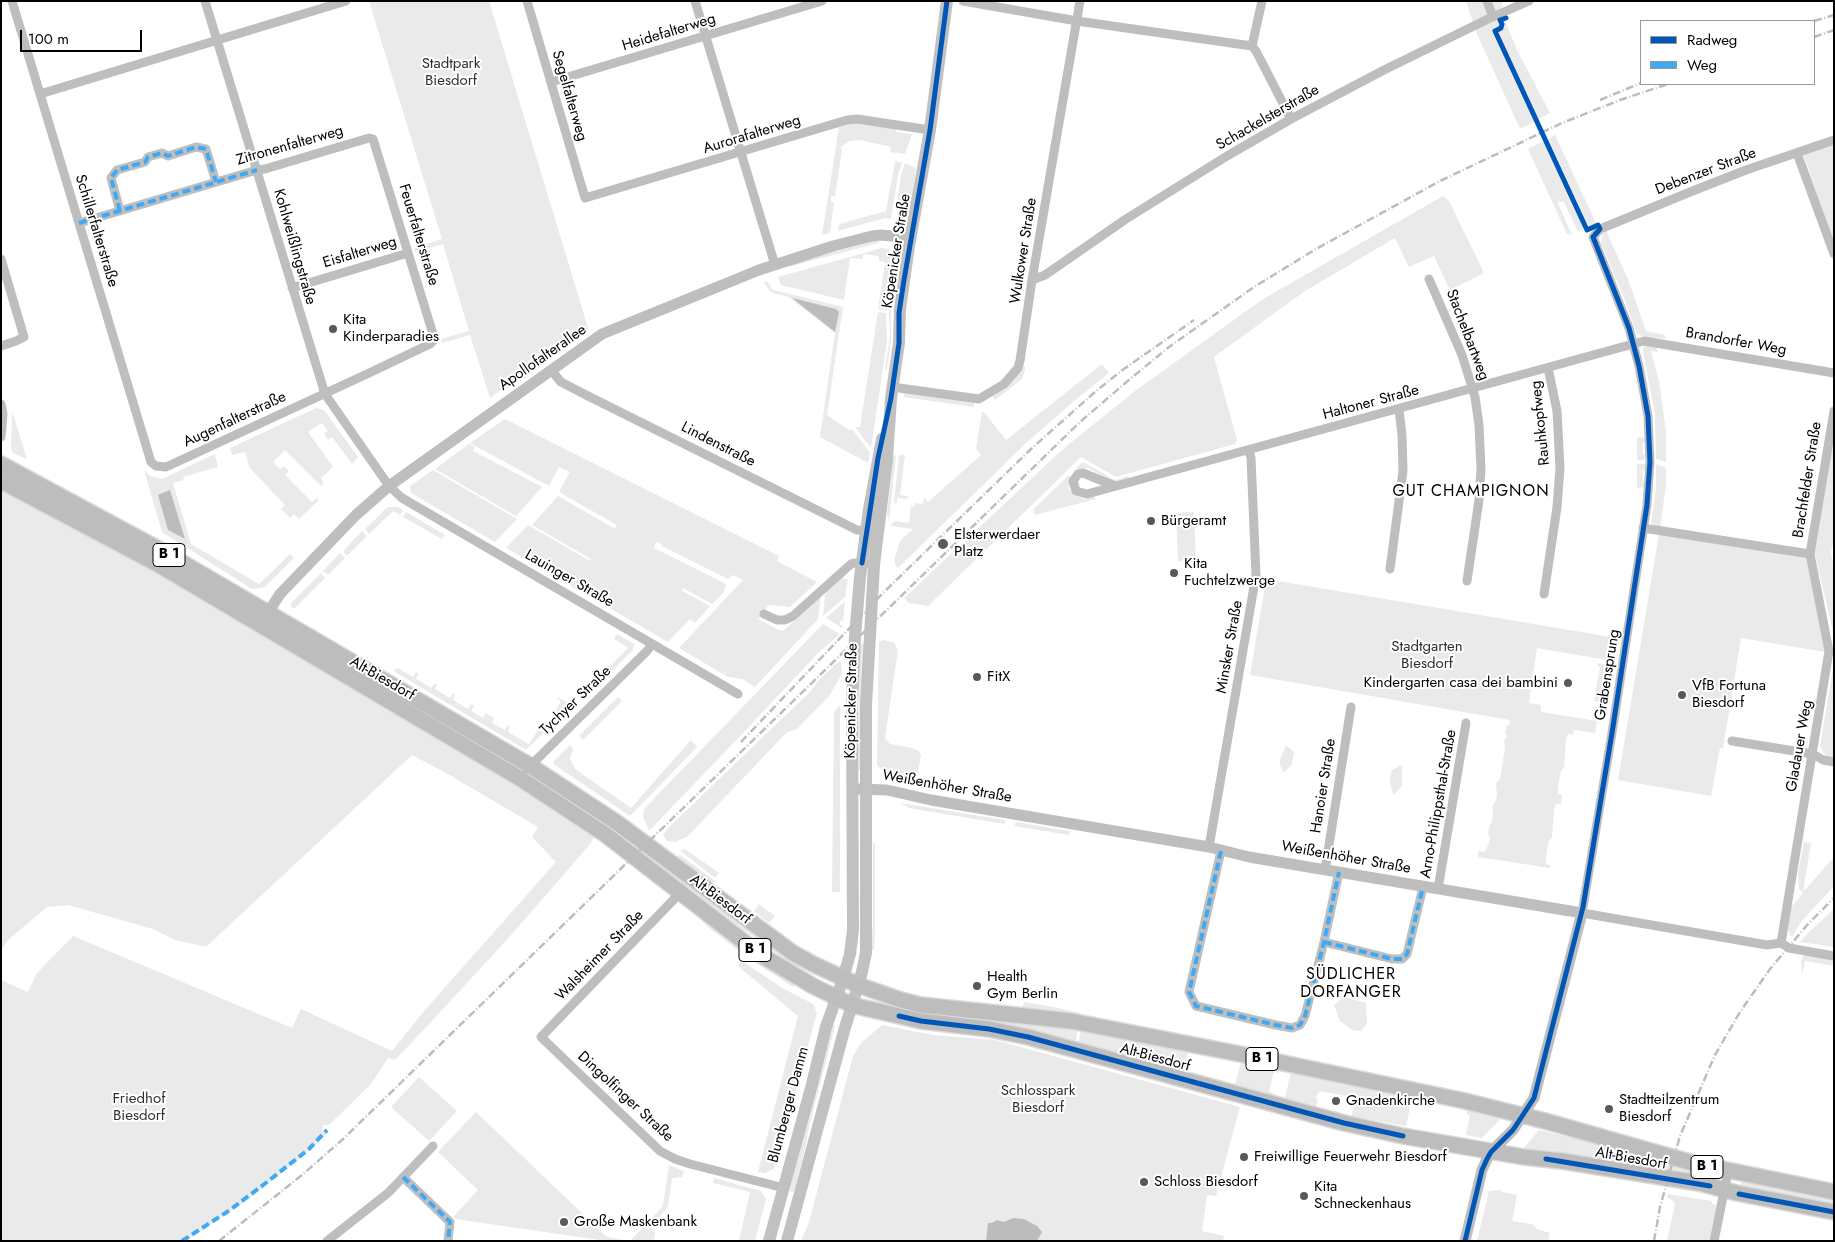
<!DOCTYPE html>
<meta charset="utf-8">
<style>
body{margin:0}
#map{position:relative;width:1835px;height:1242px;overflow:hidden;background:#fff;font-family:Jost,sans-serif}
canvas{display:block}
.frame{position:absolute;inset:0;border:2px solid #000;pointer-events:none}
.legend{position:absolute;left:1640px;top:20px;width:175px;height:65px;box-sizing:border-box;background:#fff;border:1px solid #999;margin:0;padding:6px 9px;list-style:none;font-size:15px;color:#000}
.legend li{display:flex;align-items:center;gap:10px;height:25px}
.legend b{width:25px;border:1px solid #999}
.scale{position:absolute;left:20px;top:30px;width:122px;height:22px;box-sizing:border-box;border:2px solid #000;border-top:0;padding-left:6px;font-size:15px;line-height:18px;white-space:nowrap;color:#000;-webkit-text-stroke:4px #fff;paint-order:stroke}
</style>
<div id="map">
<canvas width="1835" height="1242"></canvas>
<div class="frame"></div>
<ul class="legend">
<li><b style="height:6px;background:#0057b8"></b>Radweg</li>
<li><b style="height:6px;background:#3fa9f5"></b>Weg</li>
</ul>
<div class="scale">100 m</div>
</div>
<script>
const c = document.querySelector('canvas').getContext('2d');
c.lineJoin = 'round';
function paint(path, color) { c.fillStyle = color; c.fill(path, 'evenodd'); }
const shape = rows => new Path2D(rows.map(r => 'M' + r).join(''));
function strokePath(path, color, width, dash) { c.strokeStyle = color; c.lineWidth = width; c.lineCap = dash ? 'butt' : 'round'; c.setLineDash(dash || []); c.stroke(path); }
function write(font, color, halo, rows, align = 'center') {
  c.font = font + ' Jost,sans-serif'; c.lineWidth = 4; c.setLineDash([]); c.textBaseline = 'middle'; c.strokeStyle = halo; c.fillStyle = color; for (const [text, x, y, turn = 0] of rows) {
    c.save(); c.translate(x, y); c.rotate((+turn || 0) * Math.PI / 180); c.textAlign = isNaN(turn) ? turn : align; if (halo) c.strokeText(text, 0, 0); c.fillText(text, 0, 0); c.restore();
  }
}
const green = shape([
 [369,1,489,1,588,328,490,398,470,335,442,343,441,339,469,331,443,244,415,252,414,248,442,239],
 [1466,1,1501,1,1503,7,1500,8,1516,48,1550,113,1520,129,1477,34],
 [853,123,896,129,896,132,912,134,911,137,905,154,890,152,891,147,860,140,849,141,841,147,842,150,835,196,831,196,831,202,834,203,830,233,822,235,839,127],
 [1555,135,1596,223,1593,225,1590,226,1587,223,1548,139],
 [1544,141,1583,226,1584,229,1578,232,1564,202,1559,201,1558,203,1572,235,1567,234,1528,149],
 [1834,143,1834,244,1803,153],
 [895,161,902,163,898,175,891,219,885,218,838,231,839,224,886,211],
 [905,163,914,167,916,169,910,212,896,209,901,175],
 [1443,196,1449,201,1484,273,1450,290,1434,256,1409,267,1395,238,1305,291,1214,357,1237,440,1235,444,1116,477,1081,457,928,606,909,603,904,598,1063,449,1135,391,1263,299],
 [1606,230,1629,282,1646,331,1665,335,1665,339,1645,337,1637,334,1624,298,1601,243,1602,235],
 [875,241,882,242,788,267,788,264],
 [882,248,889,249,889,252,895,253,887,310,878,309,885,262,879,261,879,256,863,254,863,259,850,258,844,300,781,285,778,277],
 [898,254,899,254,891,307,891,338,887,369,885,369,890,335,889,311],
 [767,281,773,290,843,307,827,415,849,430,853,430,870,453,868,463,820,437,835,333,789,297,773,293,769,290,764,282],
 [878,312,886,313,887,341,871,448,855,427,860,427],
 [1647,345,1656,346,1658,352,1651,351,1659,381,1666,431,1666,462,1656,459,1655,415,1643,351,1643,347],
 [1102,364,1109,373,1074,401,1025,444,898,568,895,565,895,557,900,541,913,529,891,526,892,523,896,521,909,523,911,506,914,507,915,503,923,504,924,497,928,502,981,455,976,449,982,412,984,412,1006,440],
 [1022,366,1026,367,1022,379,995,400,992,396],
 [904,393,974,403,974,407,904,397],
 [316,408,324,410,358,457,352,464,332,437,328,440,324,434,328,431,322,423,308,432,333,467,321,478,324,483,321,486,285,450,273,462,280,469,284,466,289,471,285,475,312,502,317,498,319,500,299,519,294,514,290,518,281,509,285,505,249,467,245,452,232,455,230,448],
 [12,411,27,459,13,453,11,449],
 [505,419,779,556,777,561,817,582,790,607,768,605,762,616,758,619,779,630,783,631,821,596,818,619,755,687,743,679,728,677,679,648,743,580,733,575,728,579,662,546,662,544,656,542,654,548,724,583,726,586,724,592,712,604,683,588,682,591,710,606,695,623,690,619,668,642,506,548,528,525,590,561,591,559,532,525,558,496,615,529,617,525,559,492,570,472,559,467,549,486,470,443],
 [1834,434,1834,540,1831,552,1834,569,1834,636,1814,550],
 [1637,437,1645,438,1645,441,1643,443,1643,454,1645,455,1644,460,1637,460],
 [469,444,475,447,473,451,542,487,516,516,435,469],
 [215,454,218,467,183,477,184,480,173,483,191,544,259,584,290,554,294,558,265,587,252,589,162,532,144,470,150,476,162,479],
 [896,455,889,521,887,514,893,456],
 [899,455,905,455,900,495,908,496,907,499,897,498,897,503,894,502],
 [1083,462,1115,480,1128,476,1129,479,1119,481,1112,481,1088,468,1078,469,1076,468],
 [1637,464,1646,464,1645,470,1643,471,1643,482,1645,483,1645,487,1637,488],
 [1656,464,1666,468,1666,485,1660,528,1651,523,1656,488],
 [433,470,517,519,495,542,411,493,410,486],
 [1069,475,1070,475,1069,489,1074,495,1084,499,1094,496,1096,499,1035,515,1033,510],
 [1,490,147,567,252,628,524,790,594,836,591,843,512,934,431,1022,395,1060,388,1058,371,1084,329,1125,324,1125,322,1130,327,1134,304,1155,251,1197,186,1241,1,1241,1,980,28,992,37,973,73,936,292,1028,301,1009,392,1051,424,1011,556,862,532,837,538,827,446,773,412,755,206,947,175,940,153,929,68,905,47,907,8,940,1,951],
 [388,507,398,507,403,510,400,515,393,511,369,534,365,529],
 [406,512,445,535,442,539,403,517],
 [1194,512,1196,560,1178,561,1176,513],
 [362,531,367,536,347,556,343,551],
 [1659,534,1807,558,1826,652,1741,638,1723,748,1720,748,1711,796,1618,780],
 [340,553,345,558,328,575,323,571],
 [321,573,325,578,295,608,291,607,291,603],
 [841,578,848,579,845,597,823,616,825,595,827,591],
 [1266,579,1611,637,1607,660,1537,648,1529,703,1541,705,1541,712,1597,721,1595,733,1574,730,1573,735,1568,734,1566,739,1564,769,1562,769,1560,774,1558,788,1558,794,1562,795,1561,804,1556,804,1554,809,1552,838,1550,839,1548,844,1546,858,1546,864,1550,865,1550,868,1478,857,1478,851,1485,852,1489,843,1490,836,1488,835,1489,827,1492,822,1493,805,1496,801,1497,794,1496,783,1500,779,1505,748,1504,739,1506,739,1507,734,1505,734,1507,725,1509,725,1510,720,1250,675],
 [845,601,843,621,840,621,840,625,843,625,842,628,826,618],
 [1232,613,1240,614,1237,634,1229,632],
 [823,624,840,634,818,653,744,732,649,831,643,816,644,809],
 [617,634,634,644,633,650,609,674,605,671,628,648,614,639],
 [883,640,894,643,898,650,885,738,890,744,912,748,919,751,921,756,917,776,914,782,887,776,877,765,879,642],
 [857,644,864,644,862,770,858,770,859,672],
 [839,661,841,662,842,674,830,695,796,730,787,732,687,837,675,842,667,841,663,835,668,828,811,691,818,681],
 [1834,662,1834,758,1826,757,1820,746],
 [1598,663,1614,667,1607,709,1599,709,1600,702,1594,701,1600,667,1597,666],
 [398,668,413,677,416,672,418,674,416,679,431,688,435,683,437,684,435,689,450,698,453,693,455,695,453,700,468,709,471,704,474,706,471,711,483,718,486,713,494,718,492,723,505,730,508,725,510,727,508,732,529,744,538,730,542,732,545,730,561,701,556,698,557,697,572,705,526,750,395,672,394,670],
 [618,697,622,701,583,740,579,736],
 [840,705,840,892,832,892,834,712],
 [691,740,697,747,630,816,555,765,553,762,570,745,573,749,570,759,575,769,631,808],
 [1286,745,1294,752,1292,764,1284,773,1280,765,1280,760],
 [1400,765,1402,766,1402,786,1395,794,1393,794,1390,782,1391,771],
 [901,803,1005,820,1005,824,909,808],
 [1016,822,1070,831,1069,835,1014,826],
 [873,842,875,844,875,933,874,950,871,950,873,926],
 [1804,842,1811,843,1803,892,1834,857,1834,886,1801,922,1792,937,1787,929,1791,907,1803,893,1799,889,1798,872],
 [685,849,719,873,715,878,680,851],
 [645,851,821,973,820,977,788,962,716,910,688,893,640,855],
 [679,854,715,881,712,884,678,857],
 [759,904,775,916,769,923,754,911],
 [1834,909,1834,947,1800,942,1808,933],
 [699,916,761,964,794,984,793,987,744,955,708,927,698,917],
 [1806,955,1834,959,1834,966,1805,961,1802,975,1801,961,1803,956],
 [742,961,784,989,813,1004,817,1013,774,1169,765,1173,758,1172,798,1016,738,966],
 [1344,997,1366,1003,1367,1023,1361,1031,1352,1030,1340,1021,1334,1005],
 [1024,1002,1049,1006,1079,1013,1078,1017,1022,1010],
 [961,1018,983,1018,1078,1028,1075,1045],
 [832,1025,835,1026,809,1127,806,1145,794,1192,791,1192,789,1190],
 [882,1025,933,1035,995,1040,1240,1107,1216,1196,1207,1195,1202,1231,1224,1236,1223,1241,801,1241,809,1222,853,1056,861,1043],
 [1081,1029,1277,1068,1279,1073,1274,1072,1269,1092,1274,1093,1274,1095,1235,1084,1241,1063,1188,1052,1183,1071,1179,1074,1078,1046],
 [1291,1071,1412,1098,1406,1126,1352,1116,1355,1098,1320,1091,1316,1096,1318,1101,1316,1106,1285,1098],
 [419,1077,457,1111,429,1141,391,1107],
 [1467,1109,1501,1115,1501,1118,1482,1138,1466,1135,1470,1115,1467,1114],
 [476,1112,607,1237,630,1241,607,1241,455,1219,453,1217,478,1190,438,1152],
 [1539,1130,1563,1136,1584,1138,1710,1173,1712,1180,1522,1150],
 [669,1165,684,1171,682,1177,672,1178,668,1207,650,1227,655,1232,654,1241,630,1241,663,1206],
 [714,1178,761,1191,766,1199,755,1241,739,1241,750,1192,713,1183],
 [1742,1180,1834,1198,1834,1208,1740,1190],
 [1501,1190,1501,1192,1517,1195,1512,1221,1532,1224,1537,1229,1550,1233,1548,1241,1477,1241,1489,1191],
 [1668,1194,1712,1201,1712,1204,1717,1205,1709,1241,1667,1241,1675,1204,1671,1199,1667,1198]
]);
const water = shape([
 [792,298,836,309,839,312,835,332],
 [170,490,185,539,168,530,158,495],
 [1013,1218,1024,1219,1037,1226,1042,1232,1037,1241,986,1241,988,1223,992,1223,997,1220,1004,1222]
]);
const minor = shape([
 [12,1,151,462,156,466,166,467,367,374,430,344,434,340,433,334,373,139,369,138,265,169,257,170,79,223],
 [205,1,325,394,389,486,402,498,738,694],
 [527,1,585,198,847,120,857,119,930,130],
 [695,1,775,265],
 [963,1,1077,21,1252,46],
 [1487,1,1493,17],
 [1252,46,1256,51,1291,119],
 [1252,46,1262,1],
 [551,82,822,1],
 [40,94,346,1],
 [1834,140,1746,170,1695,190,1600,229,1593,237,1629,328,1639,366,1648,416,1650,462,1647,505,1612,733,1582,913,1767,945,1781,943,1789,948,1834,956],
 [1797,153,1834,254],
 [120,211,111,178,117,170,145,162,148,157,162,153,168,156,196,147,206,149,216,182],
 [1,259,24,337,16,341,1,346],
 [1429,279,1462,355,1475,397,1479,425,1481,469,1479,500,1467,581],
 [1032,280,1045,275,1126,219,1227,156,1291,119,1384,70,1488,19,1529,1],
 [292,288,408,253],
 [551,370,561,382,586,395,857,530,870,531],
 [892,387,979,399,1004,384,1018,368,1020,361,1032,280,1080,1],
 [1,404,3,414,1,437],
 [1115,486,1083,473,1078,474,1073,481,1076,491,1087,494,1644,341,1834,373],
 [1643,528,1810,554],
 [1390,569,1403,471,1402,435,1399,409],
 [1544,594,1557,507,1560,468,1557,411,1548,368],
 [764,614,777,620,785,620,793,616,851,564,854,563,867,564],
 [1732,741,1813,754,1823,760,1834,762],
 [527,769,647,651,652,644],
 [1209,847,1256,575,1251,458,1249,450],
 [1221,851,1189,992,1196,1006,1276,1025,1292,1028,1300,1025,1305,1016,1324,942,1339,872],
 [1325,870,1351,707],
 [1438,889,1466,723],
 [680,893,541,1037,660,1151,675,1159,690,1164,784,1188],
 [1324,942,1392,959,1402,959,1407,954,1423,887],
 [1781,943,1829,651,1810,554,1834,411],
 [403,1177,450,1222,448,1241],
 [327,1241,388,1193,433,1146],
 [1714,1241,1728,1172]
]);
const tertiary = shape([
 [264,619,280,594,356,515,389,486,602,334,759,270,833,246,872,236,881,235,911,238],
 [857,789,887,790,931,800,1209,847,1249,857,1582,913,1534,1098,1513,1130,1491,1152,1487,1159,1482,1170,1465,1241]
]);
const secondary = shape([
 [769,1241,811,1088,826,1027,843,979,850,954,853,930,852,704,855,636,860,577,869,509,882,439],
 [787,1241,844,1031,861,976,866,953,866,705,874,565,887,459,891,398,899,343,900,309,909,246,930,130,947,1]
]);
const primary = shape([
 [1,464,164,552,529,765,616,822,793,953,813,964,858,985,901,1000,921,1005,1071,1021,1240,1054,1465,1101,1545,1121,1693,1163,1834,1192],
 [1,481,159,565,521,779,606,835,761,955,813,986,852,1005,921,1021,989,1029,1028,1037,1344,1123,1403,1136,1524,1157,1562,1161,1699,1183,1737,1193,1834,1212]
]);
const rail = shape([
 [1814,21,1834,15],
 [1814,37,1834,30],
 [1600,100,1641,83],
 [741,742,884,592,1031,449,1095,392,1121,371,1194,320],
 [219,1241,302,1175,342,1140,1080,422,1130,379,1169,347,1254,287,1316,249,1440,181,1562,123,1620,100,1668,84],
 [1654,1241,1660,1207,1680,1136,1715,1055,1740,1012,1770,969,1808,924,1834,898]
]);
const quiet = shape([
 [120,211,111,178,117,170,145,162,148,157,162,153,168,156,196,147,206,149,216,182],
 [79,223,257,170],
 [1221,851,1189,992,1196,1006,1276,1025,1292,1028,1300,1025,1305,1016,1324,942,1339,872],
 [1324,942,1392,959,1402,959,1407,954,1423,887],
 [403,1177,450,1222,448,1241],
 [182,1241,230,1210,267,1182,309,1149,327,1130]
]);
const cycleway = shape([
 [862,563,878,458,891,398,899,343,899,313,904,280,930,130,947,1],
 [899,1016,921,1021,989,1029,1028,1037,1344,1123,1403,1136],
 [1546,1159,1710,1186],
 [1739,1194,1834,1212],
 [1465,1241,1482,1170,1487,1159,1491,1152,1513,1130,1534,1098,1583,907,1612,733,1647,505,1650,462,1648,416,1639,366,1629,328,1593,237,1600,229,1598,225,1587,230,1495,31,1501,28,1502,24,1500,20,1506,18]
]);
const markers = [
 [333,329,5,"#595959"],
 [1151,521,5,"#595959"],
 [943,544,6,"#595959"],
 [1174,573,5,"#595959"],
 [977,677,5,"#595959"],
 [1568,683,5,"#595959"],
 [1682,695,5,"#595959"],
 [977,986,5,"#595959"],
 [1336,1101,5,"#595959"],
 [1609,1109,5,"#595959"],
 [1244,1157,5,"#595959"],
 [1144,1182,5,"#595959"],
 [1304,1196,5,"#595959"],
 [564,1222,5,"#595959"]
];
const shields = [
 [169,555,32],
 [755,950,32],
 [1262,1059,32],
 [1707,1167,32]
];
const shieldNames = [
 ["B 1",169,555],
 ["B 1",755,950],
 ["B 1",1262,1059],
 ["B 1",1707,1167]
];
const streetNames = [
 ["Heidefalterweg",669,33,-17],
 ["Segelfalterweg",569,96,74],
 ["Schackelsterstraße",1268,118,-30],
 ["Aurorafalterweg",752,135,-17],
 ["Zitronenfalterweg",290,146,-16],
 ["Debenzer Straße",1706,172,-21],
 ["Schillerfalterstraße",96,231,73],
 ["Feuerfalterstraße",418,235,73],
 ["Kohlweißlingstraße",294,247,74],
 ["Köpenicker Straße",897,251,-81],
 ["Wulkower Straße",1024,251,-81],
 ["Eisfalterweg",360,253,-17],
 ["Stachelbartweg",1467,335,69],
 ["Brandorfer Weg",1736,342,10],
 ["Apollofalterallee",543,358,-35],
 ["Haltoner Straße",1371,403,-15],
 ["Augenfalterstraße",235,420,-25],
 ["Rauhkopfweg",1541,423,-96],
 ["Lindenstraße",718,445,27],
 ["Brachfelder Straße",1808,480,-81],
 ["Lauinger Straße",569,579,30],
 ["Minsker Straße",1230,647,-80],
 ["Grabensprung",1608,675,-81],
 ["Alt-Biesdorf",382,679,30],
 ["Tychyer Straße",576,701,-44],
 ["Köpenicker Straße",852,701,-89],
 ["Gladauer Weg",1800,746,-80],
 ["Hanoier Straße",1324,786,-81],
 ["Weißenhöher Straße",947,787,10],
 ["Arno-Philippsthal-Straße",1439,804,-80],
 ["Weißenhöher Straße",1346,858,10],
 ["Alt-Biesdorf",720,900,37],
 ["Walsheimer Straße",600,956,-46],
 ["Alt-Biesdorf",1155,1058,15],
 ["Dingolfinger Straße",625,1097,43],
 ["Blumberger Damm",789,1105,-75],
 ["Alt-Biesdorf",1631,1159,10]
];
const parkNames = [
 ["Stadtpark",451,64],
 ["Biesdorf",451,81],
 ["Stadtgarten",1427,647],
 ["Biesdorf",1427,664],
 ["Schlosspark",1038,1091],
 ["Biesdorf",1038,1108],
 ["Friedhof",139,1099],
 ["Biesdorf",139,1116]
];
const poiNames = [
 ["Kita",343,320],
 ["Kinderparadies",343,337],
 ["Bürgeramt",1161,521],
 ["Elsterwerdaer",954,535],
 ["Platz",954,552],
 ["Kita",1184,564],
 ["Fuchtelzwerge",1184,581],
 ["FitX",987,677],
 ["Kindergarten casa dei bambini",1558,683,"right"],
 ["VfB Fortuna",1692,686],
 ["Biesdorf",1692,703],
 ["Health",987,977],
 ["Gym Berlin",987,994],
 ["Stadtteilzentrum",1619,1100],
 ["Biesdorf",1619,1117],
 ["Gnadenkirche",1346,1101],
 ["Freiwillige Feuerwehr Biesdorf",1254,1157],
 ["Schloss Biesdorf",1154,1182],
 ["Kita",1314,1187],
 ["Schneckenhaus",1314,1204],
 ["Große Maskenbank",574,1222]
];
const neighbourhoodNames = [
 ["GUT CHAMPIGNON",1471,492],
 ["SÜDLICHER",1351,975],
 ["DORFANGER",1351,993]
];
paint(green, '#eaeaea');
paint(water, '#bcbcbc');
strokePath(primary, '#dbdbdb', 18);
strokePath(minor, '#bebebe', 9);
strokePath(tertiary, '#bebebe', 11);
strokePath(secondary, '#c1c1c1', 12);
strokePath(primary, '#bdbdbd', 15);
strokePath(rail, '#bdbdbd', 2.5, [8, 2.5, 1, 2.5]);
strokePath(quiet, '#3fa9f5', 4, [8, 4]);
strokePath(cycleway, '#0057b8', 5);
for (const [x, y, r, color] of markers) { const dot = new Path2D(); dot.arc(x, y, r, 0, 2 * Math.PI); c.fillStyle = color; c.fill(dot); strokePath(dot, '#fff', 2); }
for (const [x, y, w] of shields) { const box = new Path2D(); box.roundRect(x - w / 2, y - 11.5, w, 23, 4); c.fillStyle = '#fff'; c.fill(box); strokePath(box, '#000', 1); }
write('bold 14px', '#000', null, shieldNames);
write('15px', '#000', '#fff', streetNames);
write('15px', '#2f2f2f', '#fff', parkNames);
write('15px', '#000', '#fff', poiNames, 'left');
c.letterSpacing = '1px';
write('16px', '#000', '#fff', neighbourhoodNames);
c.letterSpacing = '0px';
</script>
